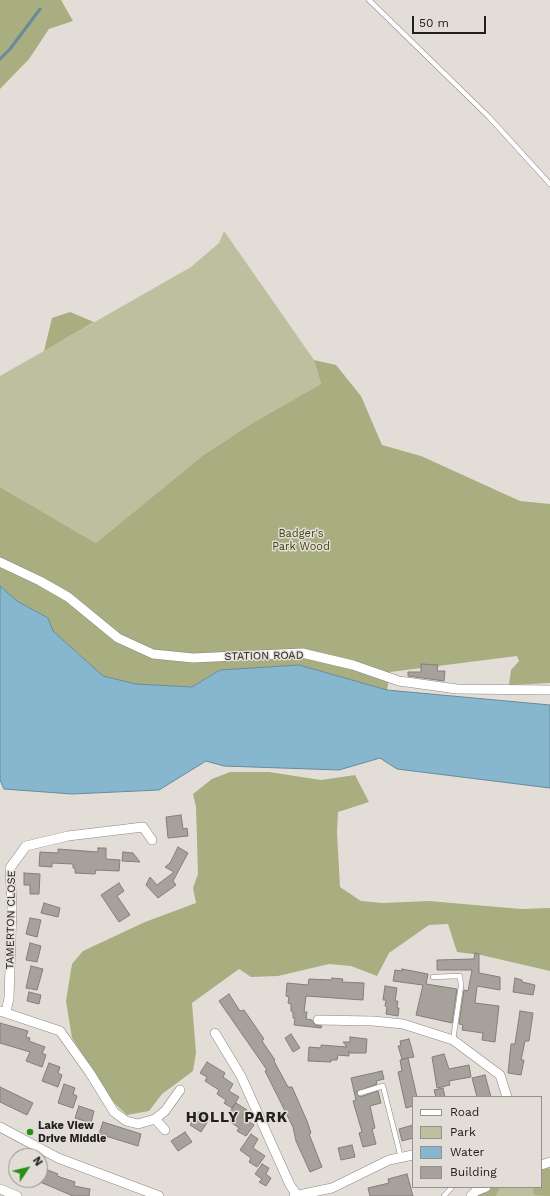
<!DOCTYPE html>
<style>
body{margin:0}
#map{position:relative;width:550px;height:1196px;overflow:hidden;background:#e3ddd8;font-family:"Work Sans",sans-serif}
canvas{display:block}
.legend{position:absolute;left:412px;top:1096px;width:130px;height:92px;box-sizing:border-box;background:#e3ddd8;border:1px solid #96918e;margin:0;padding:5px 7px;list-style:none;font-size:12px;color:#22201e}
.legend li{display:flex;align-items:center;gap:8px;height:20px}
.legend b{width:20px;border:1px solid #96918e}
.north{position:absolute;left:8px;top:1148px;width:40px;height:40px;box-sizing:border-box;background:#e3ddd8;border:1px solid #96918e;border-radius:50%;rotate:55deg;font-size:11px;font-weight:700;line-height:16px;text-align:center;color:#22201e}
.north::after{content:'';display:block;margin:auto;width:14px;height:18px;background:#269015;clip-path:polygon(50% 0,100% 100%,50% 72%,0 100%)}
.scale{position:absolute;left:412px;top:16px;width:74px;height:18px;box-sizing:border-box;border:2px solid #22201e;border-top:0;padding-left:5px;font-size:12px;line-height:14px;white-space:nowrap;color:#22201e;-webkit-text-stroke:3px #e3ddd8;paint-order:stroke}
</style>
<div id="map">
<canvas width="550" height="1196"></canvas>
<ul class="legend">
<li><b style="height:5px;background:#fff"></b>Road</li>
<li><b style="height:11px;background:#bcc09e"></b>Park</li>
<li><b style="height:11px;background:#86b7cf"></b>Water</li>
<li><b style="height:11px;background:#a7a19c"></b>Building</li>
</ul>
<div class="north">N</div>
<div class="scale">50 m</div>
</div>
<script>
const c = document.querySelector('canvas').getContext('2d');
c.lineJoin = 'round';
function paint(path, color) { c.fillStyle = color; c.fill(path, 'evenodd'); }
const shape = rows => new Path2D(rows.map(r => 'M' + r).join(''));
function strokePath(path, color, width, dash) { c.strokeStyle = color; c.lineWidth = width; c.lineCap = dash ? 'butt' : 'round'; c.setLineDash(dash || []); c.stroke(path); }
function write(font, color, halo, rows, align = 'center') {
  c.font = font + ' "Work Sans",sans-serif'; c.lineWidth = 3; c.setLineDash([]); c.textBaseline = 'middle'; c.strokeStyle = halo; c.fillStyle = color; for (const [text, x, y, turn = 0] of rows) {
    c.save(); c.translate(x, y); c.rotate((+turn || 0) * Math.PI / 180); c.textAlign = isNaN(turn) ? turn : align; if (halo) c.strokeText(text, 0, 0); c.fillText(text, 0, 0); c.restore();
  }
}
const green = shape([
 [224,231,314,360,321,384,254,422,202,456,96,543,0,487,0,376,191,267,219,243],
 [550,1163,550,1196,496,1196,498,1191,496,1187,541,1187,541,1166]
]);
const forest = shape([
 [0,0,61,0,73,21,49,29,29,59,0,89],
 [70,312,94,322,44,351,52,318],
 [314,360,336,365,361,396,382,445,421,456,520,501,550,504,550,683,509,685,511,670,519,661,517,656,390,672,387,690,299,665,220,670,192,687,136,684,103,676,53,631,48,618,17,601,0,586,0,487,96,543,202,456,254,422,321,384],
 [230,772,269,772,321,780,355,775,369,802,338,812,337,832,340,887,361,901,382,903,429,901,521,909,550,908,550,971,481,955,457,952,448,924,429,925,389,953,377,976,351,966,329,964,278,976,251,977,239,969,192,1003,196,1053,193,1071,162,1094,149,1111,127,1115,113,1102,72,1038,66,1001,72,964,83,951,145,922,196,903,193,888,198,874,196,807,193,794,212,779],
 [541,1168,550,1169,550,1196,534,1195,533,1187,541,1187],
 [491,1187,500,1187,496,1196,474,1196]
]);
const water = shape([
 [0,586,17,601,48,618,53,631,103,676,136,684,192,687,220,670,299,665,387,690,550,705,550,788,397,769,380,758,339,770,224,766,206,761,159,790,72,794,4,789,0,780,0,586]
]);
const stream = shape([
 [0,59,10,49,40,9]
]);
const building = shape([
 [421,664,438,665,437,671,445,671,444,681,408,676,408,672,421,672,421,664],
 [181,815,183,829,187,828,188,836,168,838,166,817,181,815],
 [178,847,188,853,173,881,176,885,158,898,146,885,150,877,157,885,174,872,165,867,170,863,178,847],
 [98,848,106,848,106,859,120,860,119,871,96,870,95,874,75,873,75,868,73,868,73,864,52,863,52,867,39,866,40,852,58,853,58,849,98,852,98,848],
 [123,852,133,853,140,862,122,861,123,852],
 [24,873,40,874,39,894,30,894,30,885,24,885,24,873],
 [119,883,124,891,117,896,130,915,119,922,101,895,119,883],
 [44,903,60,908,58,917,41,913,44,903],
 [30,918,41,920,37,937,26,934,30,918],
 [30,943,41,946,37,962,26,960,30,943],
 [475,953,479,954,479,973,500,977,500,990,477,986,475,1003,499,1006,495,1042,482,1040,483,1033,462,1030,463,1025,459,1024,464,990,468,991,472,970,437,970,437,960,474,959,475,953],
 [31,966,43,969,37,990,26,988,31,966],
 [402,969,428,974,426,984,457,989,452,1023,416,1015,423,985,393,981,395,970,402,971,402,969],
 [332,978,343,979,342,982,364,983,363,1000,306,996,304,1012,307,1012,306,1019,312,1020,315,1025,322,1026,321,1028,294,1025,295,1018,293,1018,293,1012,291,1011,291,1004,288,1003,289,997,286,996,287,983,308,985,309,979,332,980,332,978],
 [515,978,522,980,522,982,535,985,533,995,513,992,515,978],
 [385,986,397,988,395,1001,398,1001,397,1008,399,1008,398,1016,386,1014,387,1007,385,1006,386,1000,383,1000,385,986],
 [29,992,41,995,39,1004,27,1001,29,992],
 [229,994,240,1011,244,1010,264,1039,262,1041,275,1060,274,1061,288,1087,292,1087,307,1121,311,1133,309,1134,322,1167,310,1172,296,1141,293,1127,265,1071,267,1070,219,1001,229,994],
 [520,1011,533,1013,529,1041,525,1041,521,1060,524,1060,521,1075,508,1073,511,1044,515,1044,520,1011],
 [0,1023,28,1031,26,1037,30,1038,29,1041,45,1047,42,1053,46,1055,42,1067,26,1061,30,1052,0,1043,0,1023],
 [291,1034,300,1048,293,1052,285,1038,291,1034],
 [350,1037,367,1039,366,1053,350,1053,349,1051,349,1056,338,1055,337,1060,331,1060,331,1062,308,1061,309,1047,321,1048,321,1045,347,1047,343,1042,350,1042,350,1037],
 [409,1039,414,1057,402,1059,398,1046,401,1046,400,1041,409,1039],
 [444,1054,449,1069,469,1065,471,1077,449,1081,450,1085,437,1088,432,1057,444,1054],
 [408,1058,417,1097,413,1097,413,1106,406,1108,398,1072,402,1071,400,1060,408,1058],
 [207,1062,225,1073,223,1077,233,1084,229,1091,239,1097,232,1108,224,1103,226,1100,217,1094,219,1090,205,1081,207,1077,200,1073,207,1062],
 [49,1063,60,1067,58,1073,62,1075,58,1087,42,1081,49,1063],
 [382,1071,384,1079,376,1081,377,1084,356,1092,360,1097,378,1091,381,1103,370,1106,375,1128,372,1129,376,1144,363,1147,359,1133,362,1132,353,1101,356,1100,351,1078,382,1071],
 [485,1075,491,1097,477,1097,472,1078,485,1075],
 [64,1084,75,1088,73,1094,77,1096,73,1108,58,1103,64,1084],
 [0,1087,33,1103,27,1115,0,1102,0,1087],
 [443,1088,445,1097,436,1097,434,1090,443,1088],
 [236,1103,247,1110,242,1117,254,1125,246,1136,237,1131,239,1128,229,1121,232,1116,228,1114,236,1103],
 [79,1106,94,1111,91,1123,75,1118,79,1106],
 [199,1112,210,1118,201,1132,190,1125,199,1112],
 [103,1122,141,1134,138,1146,99,1134,103,1122],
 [413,1125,413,1138,402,1141,399,1129,413,1125],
 [185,1132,192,1142,178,1151,171,1141,185,1132],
 [251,1134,258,1139,253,1148,265,1156,257,1167,249,1162,251,1158,240,1150,251,1134],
 [352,1145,355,1157,341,1160,338,1148,352,1145],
 [262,1164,269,1168,266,1174,271,1178,266,1186,259,1182,262,1179,255,1174,262,1164],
 [40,1167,58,1174,57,1176,75,1182,74,1186,90,1189,89,1196,73,1196,40,1182,40,1167],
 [407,1174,413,1196,370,1196,368,1188,389,1183,388,1179,407,1174]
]);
const service = shape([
 [369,0,489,117,550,184],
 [433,977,460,976,461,986,453,1040],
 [360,1093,383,1086,401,1158],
 [444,1196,452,1187]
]);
const minor = shape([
 [0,562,40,581,68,597,118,638,153,654,193,658,302,653,353,665,399,681,457,689,550,690],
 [0,1011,60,1031,90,1073,114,1112,126,1121,138,1124,155,1119,165,1130],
 [6,1012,9,998,12,907,10,868,26,846,68,836,143,827,152,840],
 [318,1020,373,1021,403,1024,453,1040,500,1075,507,1097],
 [215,1033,241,1076,290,1185,297,1195],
 [155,1119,165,1111,180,1090],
 [0,1127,58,1158,159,1196],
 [541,1165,550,1162],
 [0,1189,17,1196],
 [294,1196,332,1188,389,1160,413,1155],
 [471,1196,476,1191,486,1187]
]);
const markers = [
 [30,1132,4,"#269015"]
];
const parkNames = [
 ["Badger's",301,534],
 ["Park Wood",301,547]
];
const streetNames = [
 ["STATION ROAD",264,656,-1],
 ["TAMERTON CLOSE",11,920,-89]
];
const poiNames = [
 ["Lake View",38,1126],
 ["Drive Middle",38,1139]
];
const districtNames = [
 ["HOLLY PARK",237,1118]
];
paint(green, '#bcc09e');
paint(forest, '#a8ae80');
paint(water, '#86b7cf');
strokePath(water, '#688a9a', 1);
strokePath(stream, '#688a9a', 3);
paint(building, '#a7a19c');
strokePath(building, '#837e79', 1);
strokePath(service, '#8c8782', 5.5);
strokePath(minor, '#8c8782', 10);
strokePath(service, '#fff', 4.5);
strokePath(minor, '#fff', 9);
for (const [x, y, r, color] of markers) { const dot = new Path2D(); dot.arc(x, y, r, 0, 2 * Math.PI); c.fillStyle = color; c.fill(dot); strokePath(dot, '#e3ddd8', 1.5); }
write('11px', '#41450f', '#e3ddd8', parkNames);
write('11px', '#22201e', '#e3ddd8', streetNames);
write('bold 11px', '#22201e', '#e3ddd8', poiNames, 'left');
c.letterSpacing = '1px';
write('bold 15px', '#22201e', '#e3ddd8', districtNames);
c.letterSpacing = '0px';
</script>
